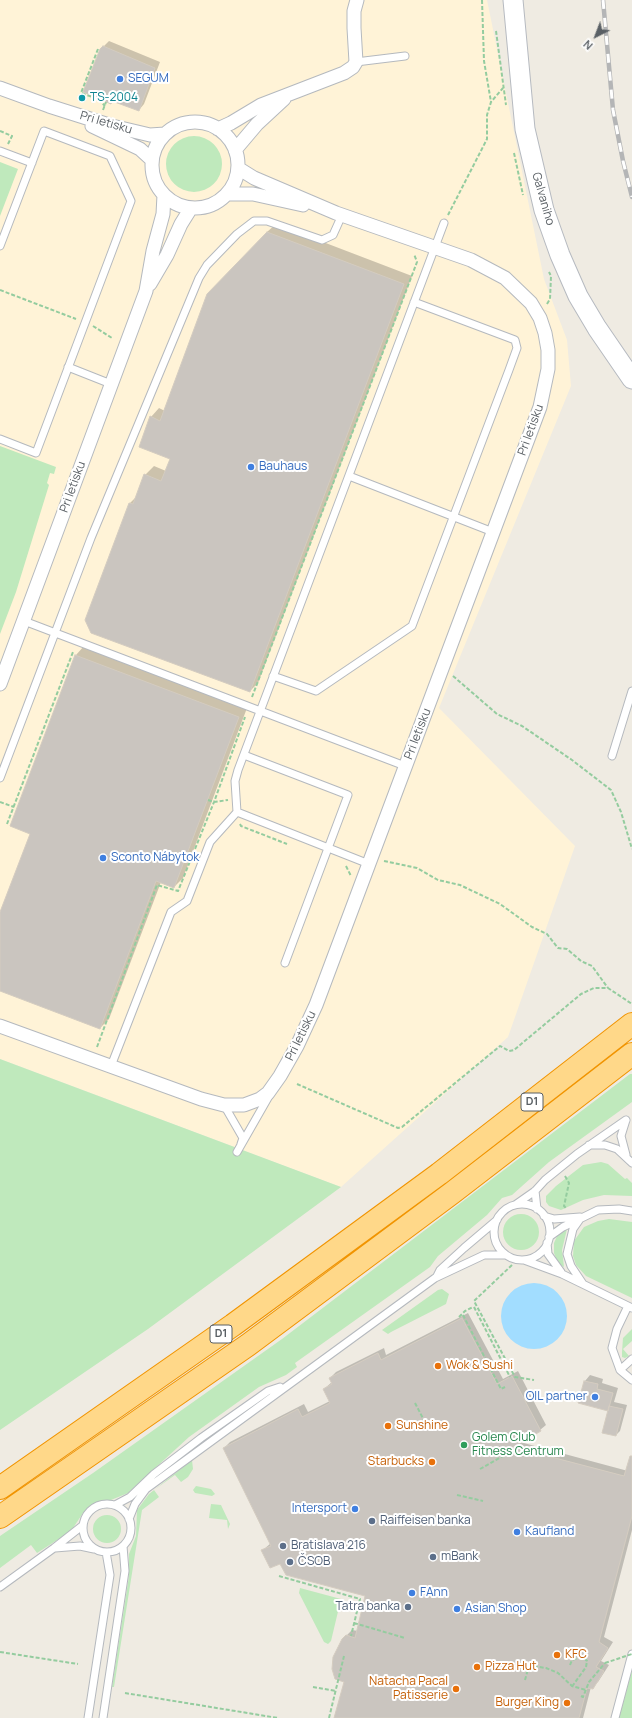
<!DOCTYPE html>
<meta charset="utf-8">
<style>
body{margin:0}
#map{position:relative;width:632px;height:1718px;overflow:hidden;background:#efebe2;font-family:Manrope,sans-serif}
canvas{display:block}
.north{position:absolute;left:576px;top:16px;width:40px;height:40px;-webkit-text-stroke:3px #fff;paint-order:stroke;rotate:222deg;font-size:11px;font-weight:700;line-height:16px;text-align:center;color:#5a6065}
.north::after{content:'';display:block;margin:auto;width:14px;height:18px;background:#5a6065;clip-path:polygon(50% 0,100% 100%,50% 72%,0 100%)}
</style>
<div id="map">
<canvas width="632" height="1718"></canvas>
<div class="north">N</div>
</div>
<script>
const c = document.querySelector('canvas').getContext('2d');
c.lineJoin = 'round';
function paint(path, color) { c.fillStyle = color; c.fill(path, 'evenodd'); }
const shape = rows => new Path2D(rows.map(r => 'M' + r).join(''));
function strokePath(path, color, width, dash) { c.strokeStyle = color; c.lineWidth = width; c.lineCap = dash ? 'butt' : 'round'; c.setLineDash(dash || []); c.stroke(path); }
function write(font, color, halo, rows, align = 'center') {
  c.font = font + ' Manrope,sans-serif'; c.lineWidth = 4; c.setLineDash([]); c.textBaseline = 'middle'; c.strokeStyle = halo; c.fillStyle = color; for (const [text, x, y, turn = 0] of rows) {
    c.save(); c.translate(x, y); c.rotate((+turn || 0) * Math.PI / 180); c.textAlign = isNaN(turn) ? turn : align; if (halo) c.strokeText(text, 0, 0); c.fillText(text, 0, 0); c.restore();
  }
}
const commercial = shape([
 [0,0,487,0,544,279,567,340,571,386,439,708,575,846,508,1037,341,1187,0,1059]
]);
const green = shape([
 '166 164a28 28 0 1 1 56 0a28 28 0 1 1-56 0Z',
 [0,162,18,169,0,216],
 [0,446,56,467,54,474,50,473,47,483,49,485,16,592,0,634],
 [0,1059,341,1187,148,1329,0,1430],
 [630,1074,632,1074,632,1102,549,1162,512,1195,502,1198,487,1215,438,1256,430,1267,295,1363,297,1367,286,1375,259,1387,189,1437,128,1493,111,1500,95,1503,83,1513,73,1528,65,1535,37,1553,31,1545,0,1568,0,1536,93,1473,282,1339],
 [601,1162,608,1164,625,1179,627,1178,632,1183,632,1196,604,1195,583,1200,561,1210,549,1206,546,1202,546,1196,556,1186,583,1165],
 '503 1232a18 18 0 1 1 36 0a18 18 0 1 1-36 0Z',
 [609,1219,632,1222,632,1298,586,1276,576,1265,573,1256,574,1241,584,1227,598,1221],
 [567,1229,562,1250,564,1267,558,1263,554,1253,554,1243,558,1234],
 [442,1289,449,1294,446,1304,391,1332,388,1334,382,1330,438,1290],
 [632,1329,632,1341,623,1349,629,1356,625,1358,622,1357,622,1352,623,1338],
 [192,1460,193,1469,188,1477,181,1482,175,1475,154,1490,159,1497,142,1510,114,1687,112,1687,129,1576,129,1554,136,1536,137,1510,149,1494],
 [196,1486,211,1489,215,1494,212,1496,195,1493,193,1490],
 [211,1504,221,1505,230,1524,228,1529,227,1520,209,1518],
 '93 1529a14 14 0 1 1 28 0a14 14 0 1 1-28 0Z',
 [300,1588,341,1599,331,1641,328,1644,324,1642,299,1593],
 [632,1670,632,1718,619,1718]
]);
const water = shape([
 '501 1316a33 33 0 1 1 66 0a33 33 0 1 1-66 0Z'
]);
const shadow = shape([
 [109,41,160,62,144,104,139,110,113,100,111,103,101,49],
 [276,224,412,276,258,683,250,691,130,503,137,496,145,475,154,466,166,471,171,458,151,417,159,408,165,411,267,232],
 [84,646,247,708,183,878,174,887,161,882,109,1019,100,1028,0,990,0,915,31,833,11,826,76,655],
 [468,1313,503,1379,518,1371,546,1425,540,1430,520,1442,628,1471,632,1468,632,1530,604,1637,613,1642,601,1661,609,1665,598,1682,591,1687,583,1718,335,1718,345,1681,343,1639,352,1630,358,1631,366,1595,281,1563,263,1550,271,1543,224,1448,230,1442,304,1404,308,1412,330,1401,324,1389,332,1382,330,1378,336,1372,384,1348,386,1355],
 [590,1375,603,1379,602,1383,618,1388,614,1402,627,1405,620,1431,616,1435,610,1407,579,1402,585,1381]
]);
const building = shape([
 [103,46,155,68,139,111,112,101,111,104,83,92,100,49,103,46],
 [267,232,404,284,250,692,91,633,85,620,129,503,133,504,144,474,161,481,170,459,139,447,150,416,160,421,207,294,267,232],
 [75,655,239,717,174,888,156,881,100,1029,0,991,0,912,30,834,10,826,75,655],
 [462,1318,497,1384,512,1376,541,1431,513,1447,624,1476,630,1456,632,1456,632,1516,599,1642,608,1648,596,1667,604,1671,593,1689,587,1688,579,1718,334,1718,344,1682,335,1679,332,1669,333,1657,342,1639,346,1635,355,1638,365,1596,286,1575,280,1564,270,1568,261,1550,271,1546,223,1448,298,1409,302,1417,330,1403,323,1389,332,1384,329,1378,378,1353,381,1360,462,1318],
 [584,1381,598,1384,597,1389,613,1393,608,1411,578,1403,584,1381],
 [609,1406,623,1409,616,1436,602,1433,609,1406]
]);
const path = shape([
 [482,0,484,61,491,102],
 [496,31,506,105],
 [98,49,81,93,98,99,105,106],
 [103,110,106,102],
 [0,131,12,136,8,144],
 [514,153,523,195],
 [448,215,487,139,487,115,491,102,503,88],
 [0,290,76,319],
 [547,304,550,299,551,276,549,272],
 [93,326,112,338],
 [453,676,497,714,522,726,572,760,611,790,621,812,632,849],
 [252,697,417,262,414,254],
 [208,800,214,802,228,800],
 [0,802,14,807],
 [7,824,73,652],
 [240,824,241,826,287,844],
 [384,861,417,868,438,880,460,885,500,904,532,927,547,934,558,948,567,949,581,961,592,966,608,988],
 [346,866,351,876],
 [97,1047,157,885,178,891,214,802,245,717],
 [297,1084,398,1128,402,1127,500,1046,509,1051,514,1050,581,994,594,988,608,988,632,1004],
 [565,1176,569,1183,564,1206,566,1208],
 [512,1265,474,1301,515,1377,534,1380],
 [474,1307,510,1377],
 [463,1315,501,1389,505,1387],
 [459,1317,465,1311,473,1307],
 [415,1403,428,1428],
 [480,1469,517,1448],
 [457,1495,483,1501],
 [279,1576,360,1599,351,1636],
 [354,1623,405,1638],
 [0,1652,78,1664],
 [570,1665,572,1660,578,1658,584,1658,587,1661,586,1667,571,1688],
 [525,1680,528,1669,533,1666,546,1668,558,1673,572,1686,586,1690],
 [313,1687,336,1691],
 [125,1693,278,1718],
 [581,1696,583,1697,589,1682,605,1663],
 [329,1718,344,1656]
]);
const lane = shape([
 [356,62,405,56],
 [0,151,32,163],
 [0,246,44,131,110,156,131,201,36,453,0,439],
 [68,367,111,384],
 [349,476,493,532],
 [24,621,405,766],
 [273,676,316,691,412,626,509,370,517,348,515,340,414,302],
 [244,755,348,795,285,963],
 [612,756,632,691],
 [0,778,91,538,199,278,207,265,237,234,254,221,267,221,322,240,333,235,342,215],
 [237,812,369,864],
 [111,1066,171,912,187,901,210,842,237,812,235,781,238,770,444,223],
 [224,1105,243,1138,241,1144],
 [626,1120,621,1136,626,1155],
 [589,1145,605,1145,617,1149,632,1163],
 [237,1152,269,1096],
 [535,1191,537,1209],
 '494 1232a28 28 0 1 1 56 0a28 28 0 1 1-56 0Z',
 [515,1205,535,1191,545,1180,577,1154,626,1120],
 [544,1216,554,1219,580,1217],
 [580,1219,573,1229,567,1254,571,1266,583,1284],
 [549,1237,563,1227,598,1210,619,1209,632,1211],
 [547,1243,548,1254,561,1272],
 [524,1260,562,1274,632,1308],
 [437,1276,440,1270,464,1248,497,1220],
 [628,1306,617,1329,612,1348,620,1370,632,1380],
 [620,1370,632,1359],
 '83 1528a24 24 0 1 1 48 0a24 24 0 1 1-48 0Z',
 [115,1505,130,1497,154,1474,201,1438,268,1391,280,1387],
 [129,1519,135,1504,146,1489,435,1278,484,1255,506,1255],
 [55,1548,80,1546,94,1549],
 [0,1587,54,1548,82,1526],
 [88,1718,110,1575,106,1552],
 [103,1718,125,1571,123,1546],
 [615,1718,632,1654]
]);
const street = shape([
 [0,88,49,106,112,126,150,135,165,134],
 '152 165a43 43 0 1 1 86 0a43 43 0 1 1-86 0Z',
 [92,126,140,149,152,160],
 [218,129,231,123,261,105,344,73,353,67,356,62,354,28,354,11,357,0],
 [235,150,257,124,284,99],
 [227,194,253,194,303,205],
 [150,284,167,255,181,224,191,208],
 [0,684,146,291,153,251,163,214,164,195],
 [0,1026,201,1099,224,1105,244,1105,260,1099,268,1093,280,1076,297,1046,316,1005,540,407,548,369,548,350,545,333,540,318,531,303,505,278,471,260,336,213,254,178,238,168]
]);
const secondary = shape([
 [513,0,525,129,544,210,560,255,578,296,597,328,632,379]
]);
const highway = shape([
 [0,1488,233,1325,439,1174,632,1024],
 [0,1517,248,1345,452,1193,632,1054]
]);
const rail = shape([
 [603,0,613,110,623,161,632,197]
]);
const pathBridge = shape([
 [605,1663,632,1654]
]);
const markers = [
 [120,79,4,"#3f7fe0"],
 [82,98,4,"#0f9aa8"],
 [251,467,4,"#3f7fe0"],
 [103,858,4,"#3f7fe0"],
 [438,1366,4,"#e8710a"],
 [595,1397,4,"#3f7fe0"],
 [388,1426,4,"#e8710a"],
 [464,1445,4,"#2e9e5b"],
 [432,1462,4,"#e8710a"],
 [355,1509,4,"#3f7fe0"],
 [372,1521,4,"#5c6f8a"],
 [517,1532,4,"#3f7fe0"],
 [283,1546,4,"#5c6f8a"],
 [433,1557,4,"#5c6f8a"],
 [290,1562,4,"#5c6f8a"],
 [412,1593,4,"#3f7fe0"],
 [408,1607,4,"#5c6f8a"],
 [457,1609,4,"#3f7fe0"],
 [557,1655,4,"#e8710a"],
 [477,1667,4,"#e8710a"],
 [456,1689,4,"#e8710a"],
 [567,1703,4,"#e8710a"]
];
const shields = [
 [532,1102,22],
 [221,1334,22]
];
const shieldNames = [
 ["D1",532,1102],
 ["D1",221,1334]
];
const shopNames = [
 ["SEGUM",128,79],
 ["Bauhaus",259,467],
 ["Sconto Nábytok",111,858],
 ["OIL partner",587,1397,"right"],
 ["Intersport",347,1509,"right"],
 ["Kaufland",525,1532],
 ["FAnn",420,1593],
 ["Asian Shop",465,1609]
];
const cultureNames = [
 ["TS-2004",90,98]
];
const streetNames = [
 ["Pri letisku",106,123,16],
 ["Galvaniho",543,199,74],
 ["Pri letisku",531,430,-70],
 ["Pri letisku",73,487,-70],
 ["Pri letisku",418,734,-69],
 ["Pri letisku",301,1036,-64]
];
const foodNames = [
 ["Wok & Sushi",446,1366],
 ["Sunshine",396,1426],
 ["Starbucks",424,1462,"right"],
 ["KFC",565,1655],
 ["Pizza Hut",485,1667],
 ["Natacha Pacal",448,1682,"right"],
 ["Patisserie",448,1696,"right"],
 ["Burger King",559,1703,"right"]
];
const leisureNames = [
 ["Golem Club",472,1438],
 ["Fitness Centrum",472,1452]
];
const serviceNames = [
 ["Raiffeisen banka",380,1521],
 ["Bratislava 216",291,1546],
 ["mBank",441,1557],
 ["ČSOB",298,1562],
 ["Tatra banka",400,1607,"right"]
];
paint(commercial, '#fff3d7');
paint(green, '#bfe9bc');
paint(water, '#a2ddff');
paint(shadow, '#0003');
paint(building, '#cac5bf');
strokePath(building, '#d4ccc0', 1);
strokePath(lane, '#b5b9be', 9);
strokePath(street, '#b5b9be', 15);
strokePath(secondary, '#b6bac0', 21);
strokePath(highway, '#f19400', 24);
strokePath(path, '#94cc9f', 2, [4, 2]);
strokePath(lane, '#fff', 7);
strokePath(street, '#fff', 13);
strokePath(secondary, '#fff', 19);
strokePath(highway, '#ffd889', 22);
strokePath(rail, '#b4b5b6', 4.5);
strokePath(rail, '#fff', 3, [9]);
strokePath(pathBridge, '#94cc9f', 2, [4, 2]);
for (const [x, y, r, color] of markers) { const dot = new Path2D(); dot.arc(x, y, r, 0, 2 * Math.PI); c.fillStyle = color; c.fill(dot); strokePath(dot, '#fff', 1.5); }
for (const [x, y, w] of shields) { const box = new Path2D(); box.roundRect(x - w / 2, y - 9, w, 18, 3); c.fillStyle = '#fff'; c.fill(box); strokePath(box, '#5a6065', 1); }
write('bold 11px', '#5a6065', null, shieldNames);
write('12px', '#366cbe', '#fff', shopNames, 'left');
write('12px', '#0d838f', '#fff', cultureNames, 'left');
write('12px', '#5a6065', '#fff', streetNames);
write('12px', '#c56008', '#fff', foodNames, 'left');
write('12px', '#27864d', '#fff', leisureNames, 'left');
write('12px', '#4e5e75', '#fff', serviceNames, 'left');
</script>
